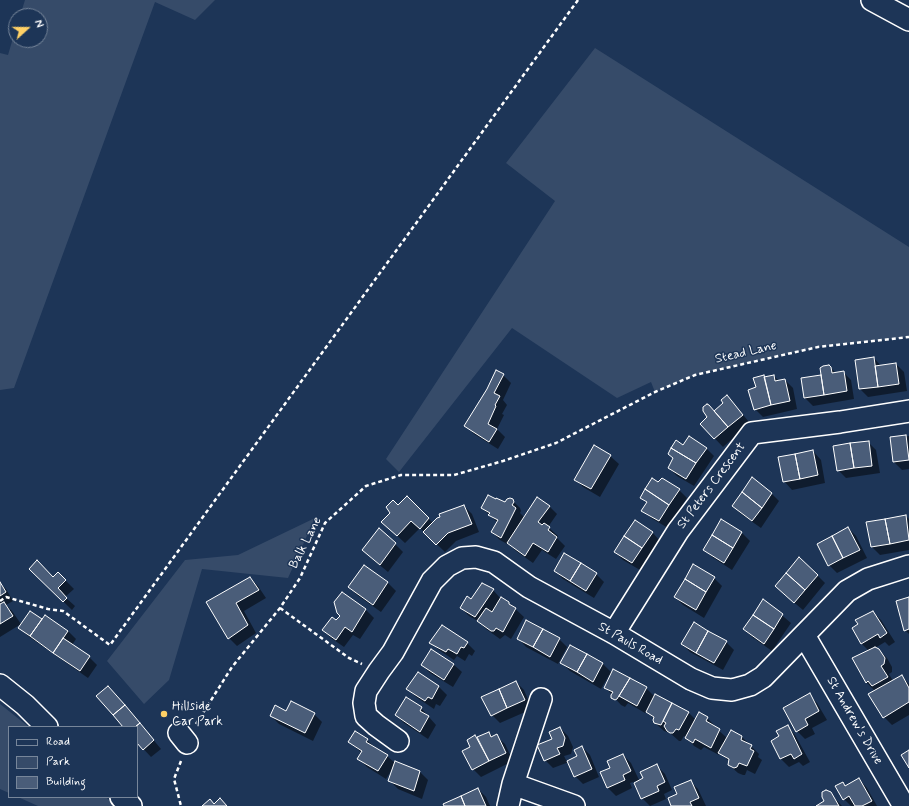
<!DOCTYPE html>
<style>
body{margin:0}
#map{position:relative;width:909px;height:806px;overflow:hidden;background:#1d3557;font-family:Mynerve,sans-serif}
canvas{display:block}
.legend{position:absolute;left:8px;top:726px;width:130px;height:72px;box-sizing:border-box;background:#1d3557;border:1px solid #77869a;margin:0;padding:5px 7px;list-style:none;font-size:12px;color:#fff}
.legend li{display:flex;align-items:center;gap:8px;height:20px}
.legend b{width:20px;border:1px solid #77869a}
.north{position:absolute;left:8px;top:8px;width:40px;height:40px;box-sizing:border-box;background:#1d3557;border:1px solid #77869a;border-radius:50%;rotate:69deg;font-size:11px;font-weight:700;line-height:16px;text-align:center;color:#fff}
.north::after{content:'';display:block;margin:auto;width:14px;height:18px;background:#ffd166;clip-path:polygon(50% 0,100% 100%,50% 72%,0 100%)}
</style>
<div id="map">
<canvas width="909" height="806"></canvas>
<ul class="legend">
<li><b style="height:5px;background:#1d3557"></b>Road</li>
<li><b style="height:11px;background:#364b69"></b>Park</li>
<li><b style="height:11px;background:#4a5d79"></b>Building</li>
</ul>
<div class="north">N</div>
</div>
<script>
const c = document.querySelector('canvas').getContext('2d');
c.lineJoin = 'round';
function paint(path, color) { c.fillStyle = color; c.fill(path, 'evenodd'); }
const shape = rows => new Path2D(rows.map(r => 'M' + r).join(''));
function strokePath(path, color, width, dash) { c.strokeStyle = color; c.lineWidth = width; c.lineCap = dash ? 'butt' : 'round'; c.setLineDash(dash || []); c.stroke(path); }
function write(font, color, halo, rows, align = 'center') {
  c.font = font + ' Mynerve,sans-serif'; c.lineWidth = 3; c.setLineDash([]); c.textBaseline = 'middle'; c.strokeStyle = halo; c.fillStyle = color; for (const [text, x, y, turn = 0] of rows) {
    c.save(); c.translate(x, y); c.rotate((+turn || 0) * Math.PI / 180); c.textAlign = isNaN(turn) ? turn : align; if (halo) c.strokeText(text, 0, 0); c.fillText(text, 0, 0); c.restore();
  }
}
const green = shape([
 [25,0,215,0,195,20,155,2,14,388,0,390,0,53,8,55,16,28,16,40,40,40,40,16,20,16],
 [595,48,909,247,909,337,818,347,695,375,655,392,651,382,617,398,512,328,399,472,386,459,555,201,506,163],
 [315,518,288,578,202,569,169,680,144,704,107,661,185,560,238,555],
 [0,704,29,727,9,727,9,793,0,789],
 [18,797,106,797,115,806,38,806]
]);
const shadow = shape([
 [874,358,881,366,896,364,904,372,907,391,868,397,860,389,856,360],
 [831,368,836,373,843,372,851,380,854,399,813,406,805,398,802,378,823,376],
 [503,375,511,383,503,400,507,405,502,414,504,415,497,429,505,437,498,449,474,434,466,426,488,390],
 [764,376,765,377,774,376,779,381,785,380,793,388,797,409,763,417,755,409,757,388],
 [727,396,750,423,723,447,701,424,725,403],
 [909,436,909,469,902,470,894,462,891,438],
 [868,442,876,450,880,473,846,478,838,470],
 [683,446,706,448,714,456,694,486,677,476,669,468,674,459,669,454],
 [813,451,821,460,825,483,792,490,784,481],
 [610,456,619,464,600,497,583,487,575,479],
 [679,490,687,498,668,528,651,518,643,510,647,503,642,497],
 [771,493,779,501,761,528,741,514,733,506],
 [407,497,433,523,464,506,472,514,479,532,456,541,445,552,420,528,405,543,382,522],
 [512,500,520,508,521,511,520,513,525,518,549,506,557,514,548,527,558,536,557,538,565,546,556,559,542,550,533,563,516,551,509,544,509,545,500,540,492,532,497,522,482,508,506,503],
 [906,516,909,519,909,550,880,555,872,547],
 [721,521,742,533,750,541,732,570,712,557,704,549],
 [848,528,856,536,867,558,837,573,829,565],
 [652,532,660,541,640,570,623,560,615,552],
 [395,544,403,552,388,572,371,558],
 [30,569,53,578,58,573,74,589,65,597,75,606,72,610],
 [555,571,596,574,604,582,594,598,563,579],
 [817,575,825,583,803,610,784,594],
 [250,578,258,586,266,598,244,611,256,633,237,646,229,638,207,602],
 [714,578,722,586,704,618,683,605,675,597],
 [0,581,1,584,6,589,13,601,6,605,12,611,21,624,0,637],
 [388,583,396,591,381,612,357,595,349,587],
 [493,590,501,599,509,603,524,617,511,639,505,635,500,639,486,629,478,621,469,616,461,608,471,601],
 [342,593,366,610,374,618,360,639,353,635,344,647,331,638,323,630,336,621,341,616],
 [909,598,909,634,905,630],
 [764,600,791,623,772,651,752,637,744,629],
 [30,612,42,620,68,631,76,639,72,645,89,657,97,665,88,678,28,636,20,628],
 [873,612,881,620,895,642,889,646,885,642,875,648,879,650,887,658,892,667,892,672,889,674,893,681,901,676,909,684,909,715,892,725,884,717,875,691,866,682,869,651,862,644,853,628],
 [518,638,559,639,567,647,558,664,526,647],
 [431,642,467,643,475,651,472,656,469,654,465,661,457,656,454,660,439,650],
 [726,642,734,650,723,670,690,652,682,644],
 [570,646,603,664,612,673,614,670,646,688,655,697,689,713,696,720,707,718,715,726,715,727,727,738,742,737,759,754,758,757,762,760,755,774,747,770,745,775,743,775,738,773,729,765,730,762,720,753,719,755,704,747,701,750,694,746,686,737,684,736,681,741,679,741,670,733,664,731,655,723,654,719,648,712,650,708,648,707,645,713,628,703,625,707,621,705,605,687,611,676,609,675,601,689,570,671,562,663],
 [453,664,462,672,453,687,430,673,422,665],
 [418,674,439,687,447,695,440,706,436,704,434,709,416,697,408,689],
 [516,682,524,690,532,709,500,723,492,715],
 [116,695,161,749,151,757,137,742,137,727,124,727],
 [809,695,817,703,827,720,812,728,815,734,805,739,797,731],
 [421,708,436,725,428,739,404,723,396,715],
 [314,714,322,722,313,741,279,724,271,716],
 [787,726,795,735,810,762,803,766,799,762,789,767,781,759,772,741,780,737],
 [560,728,568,736,573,747,571,754,564,756,567,762,578,757,582,747,590,755,599,777,583,784,575,776,569,762,553,768,545,760,553,740],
 [489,733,493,737,496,736,505,744,513,761,481,777,473,769,471,748,474,737,480,743],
 [367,740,375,748,387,756,396,764,420,772,428,780,422,799,398,789,390,781,394,766,386,779,367,767,359,759,362,753,349,742],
 [623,755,631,763,639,780,630,783,632,788,616,796,608,788,601,773,611,768],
 [657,766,665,774,672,790,664,794,666,799,650,806,642,798,645,779],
 [859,779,867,788,877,806,851,806,844,799,843,783,846,786],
 [690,781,698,789,706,806,672,806,678,795],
 [478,789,486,797,490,806,445,806],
 [830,793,842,806,818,806,826,801]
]);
const building = shape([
 [874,357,878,387,859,389,855,360,874,357],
 [896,363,899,384,878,387,875,366,896,363],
 [829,365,831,367,832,373,844,371,847,391,824,395,820,368,823,366,829,365],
 [496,370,504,374,494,393,500,396,495,405,496,406,488,424,497,429,489,442,464,426,487,389,496,370],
 [764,375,771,405,754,410,748,390,756,387,753,378,764,375],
 [774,375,775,381,785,379,790,401,771,405,764,377,774,375],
 [821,375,824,395,804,398,801,378,821,375],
 [727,395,743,415,728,427,714,411,723,403,721,400,727,395],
 [707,404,709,405,728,427,714,439,700,424,707,417,703,411,703,407,707,404],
 [906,435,909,460,893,462,890,437,906,435],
 [689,436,707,448,696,463,671,448,676,440,683,445,689,436],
 [869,441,872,466,854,468,850,443,869,441],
 [850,443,854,468,837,471,833,446,850,443],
 [594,445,611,455,591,489,574,480,594,445],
 [671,448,696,463,686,479,668,468,673,458,668,454,671,448],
 [813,450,818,475,800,479,795,454,813,450],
 [795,454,800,479,783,482,778,457,795,454],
 [752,477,772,493,762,508,742,492,752,477],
 [652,478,658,482,662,478,680,489,669,505,645,489,652,478],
 [645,489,669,505,659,521,641,511,647,502,640,498,645,489],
 [742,492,762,508,752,521,732,506,742,492],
 [488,495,496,499,496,498,505,502,507,499,510,498,513,499,514,502,512,505,516,508,501,538,491,532,498,520,488,515,490,513,481,508,488,495],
 [407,496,429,518,420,529,411,521,397,536,381,522,390,513,386,507,393,500,398,505,407,496],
 [537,497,550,506,538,522,542,525,544,523,550,527,548,530,557,537,548,552,533,543,525,556,507,543,537,497],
 [464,505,472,524,448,533,436,545,423,532,437,518,440,517,439,514,464,505],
 [906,515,909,540,890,544,885,519,906,515],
 [721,519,742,532,733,548,712,535,721,519],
 [885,519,890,544,871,547,866,522,885,519],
 [635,520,653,532,642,548,624,536,635,520],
 [848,527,860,550,843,558,832,536,848,527],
 [379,528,396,543,380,565,362,550,379,528],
 [712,535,733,548,724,563,703,550,712,535],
 [624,536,642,548,632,563,614,552,624,536],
 [832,536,843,558,828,566,817,544,832,536],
 [564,553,581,563,570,581,554,571,564,553],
 [799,557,818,575,805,590,786,573,799,557],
 [37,560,53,577,58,572,66,580,58,588,67,598,63,602,29,569,37,560],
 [581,563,597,573,586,591,570,581,581,563],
 [693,564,715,577,706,592,685,579,693,564],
 [364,565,388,582,373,605,348,587,364,565],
 [786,573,805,590,794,603,775,586,786,573],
 [250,577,259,590,236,603,248,625,228,639,206,602,250,577],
 [685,579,706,592,696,610,674,597,685,579],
 [0,582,6,592,0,596,0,582],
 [482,583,494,589,475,617,460,608,467,596,471,599,482,583],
 [342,592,366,609,352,632,345,627,336,640,322,630,332,617,336,620,340,616,337,613,334,602,342,592],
 [501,597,509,602,509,604,516,608,503,632,496,628,494,631,491,631,477,621,486,608,492,612,501,597],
 [909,597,909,629,904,631,896,601,909,597],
 [763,599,783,614,774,629,753,615,763,599],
 [4,602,13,616,0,624,0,604,4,602],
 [30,611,42,619,30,636,18,628,30,611],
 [873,611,887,633,880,638,878,634,861,644,852,628,858,624,855,620,873,611],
 [45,615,68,631,53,653,30,636,45,615],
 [753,615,774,629,764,644,743,629,753,615],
 [526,620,543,629,533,647,517,639,526,620],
 [694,622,708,631,696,653,681,644,694,622],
 [442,625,468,642,464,648,461,647,457,654,448,649,446,652,429,643,442,625],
 [543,629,560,638,550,657,533,647,543,629],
 [708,631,727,641,714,663,696,653,708,631],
 [63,638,90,656,80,671,53,653,63,638],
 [570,645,587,654,577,672,560,663,570,645],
 [875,647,879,649,885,658,884,664,881,666,888,677,872,686,868,681,866,683,852,658,875,647],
 [431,649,454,664,444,680,421,665,431,649],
 [587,654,603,663,593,682,577,672,587,654],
 [613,669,630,678,617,699,615,700,611,698,611,695,613,692,604,688,613,669],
 [418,672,439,686,432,699,428,697,425,701,406,689,418,672],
 [902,675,909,688,909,702,883,718,868,694,902,675],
 [630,678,647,687,637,706,619,696,630,678],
 [516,681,525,700,507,708,499,689,516,681],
 [108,686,125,705,113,715,96,696,108,686],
 [499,689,507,708,491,716,481,697,499,689],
 [810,693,819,711,805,719,808,725,796,732,783,708,810,693],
 [655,694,672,703,661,725,654,723,653,720,654,717,646,712,655,694],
 [406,697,422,707,420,711,429,716,420,732,395,715,406,697],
 [291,701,315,713,305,733,270,716,275,705,286,711,291,701],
 [672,703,689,712,679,730,676,729,673,733,670,733,667,731,664,726,666,723,663,721,672,703],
 [125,705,140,723,135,727,123,727,113,715,125,705],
 [699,712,708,717,706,721,720,729,711,748,695,739,693,743,685,738,699,712],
 [140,723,154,740,143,750,137,743,137,727,135,727,140,723],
 [788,725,802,754,794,759,791,754,780,759,771,741,779,736,776,731,788,725],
 [560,727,565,738,563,746,557,748,560,754,544,761,537,745,552,739,549,732,560,727],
 [731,730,742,736,741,740,752,745,750,749,754,751,747,766,739,763,737,767,734,768,728,765,729,759,718,753,731,730],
 [355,731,368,739,366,742,388,755,378,771,357,759,362,751,348,742,355,731],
 [489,732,491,737,497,734,506,753,489,761,477,737,489,732],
 [475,735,489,761,472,770,462,751,470,747,467,740,475,735],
 [582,746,592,769,574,777,567,761,577,756,574,750,582,746],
 [909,750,909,768,901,755,909,750],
 [623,754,631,771,623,775,625,780,607,788,600,772,610,768,607,761,623,754],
 [395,761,420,771,414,791,388,781,395,761],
 [657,764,665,782,657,786,659,791,641,799,634,783,643,778,640,772,657,764],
 [859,778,872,801,862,806,855,806,849,796,843,800,835,786,843,782,845,786,859,778],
 [691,780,699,798,690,802,692,806,671,806,668,798,677,794,674,787,691,780],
 [478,788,486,806,465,806,461,796,478,788],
 [826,790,831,792,839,806,816,806,824,801,822,797,822,792,826,790],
 [461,796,465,806,444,806,443,804,461,796],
 [220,798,227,806,202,806,210,799,214,804,220,798]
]);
const path = shape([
 [0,601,6,597,48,609,63,611,110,645,578,0],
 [280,608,349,658,362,664],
 [196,724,232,667,280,608,300,578,325,523,366,486,401,475,454,475,503,461,556,443,655,392,695,375,818,347,909,337],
 [181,761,174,779,181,806]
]);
const minor = shape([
 [872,0,909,20],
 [614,633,678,531,752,433,840,422,909,411],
 [804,635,904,806],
 [0,685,25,705,47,727],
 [541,699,513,784,574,806],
 [179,733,187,743],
 [398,741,376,725,366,716,364,703,366,691,379,671,393,652,432,581,447,566,462,558,476,557,494,562,529,587,614,633,691,679,712,688,732,690,750,685,763,677,847,591,868,579,909,566],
 [121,797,131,806],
 [508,806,513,784]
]);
const markers = [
 [164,714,4,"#ffd166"]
];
const streetNames = [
 ["Stead Lane",746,353,-13],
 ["St Peters Crescent",712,486,-53],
 ["Balk Lane",306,543,-63],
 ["St Pauls Road",630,644,30],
 ["St Andrew's Drive",854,721,60]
];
const poiNames = [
 ["Hillside",172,707],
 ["Car Park",172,722]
];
paint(green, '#364b69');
paint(shadow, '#0007');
paint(building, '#4a5d79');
strokePath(building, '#fff', 1);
strokePath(minor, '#fff', 24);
strokePath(path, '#fff', 2.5, [4, 3]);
strokePath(minor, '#1d3557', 21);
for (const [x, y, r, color] of markers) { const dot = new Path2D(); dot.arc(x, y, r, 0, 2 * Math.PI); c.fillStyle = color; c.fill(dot); strokePath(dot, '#1d3557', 1.5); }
write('13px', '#fff', '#1d3557', streetNames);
write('13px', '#fff', '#1d3557', poiNames, 'left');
</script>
